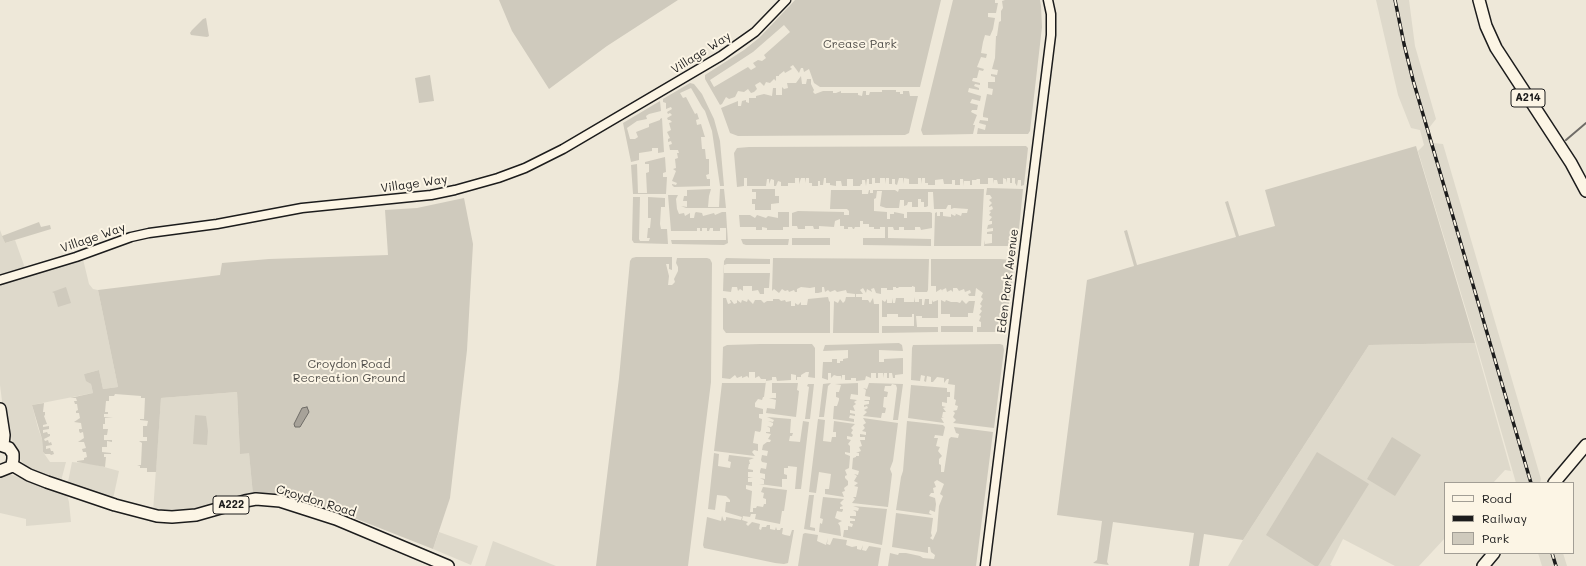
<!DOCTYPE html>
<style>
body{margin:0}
#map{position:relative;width:1586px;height:566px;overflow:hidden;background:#eee8d9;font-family:Mali,sans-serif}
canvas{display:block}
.legend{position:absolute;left:1444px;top:482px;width:130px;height:72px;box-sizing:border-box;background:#fcf5e5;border:1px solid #a29e95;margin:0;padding:5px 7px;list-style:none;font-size:12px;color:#1c1c1c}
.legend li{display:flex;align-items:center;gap:8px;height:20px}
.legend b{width:20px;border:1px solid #a29e95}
</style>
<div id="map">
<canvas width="1586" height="566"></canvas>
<ul class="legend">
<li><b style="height:5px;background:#fcf5e5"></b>Road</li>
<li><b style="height:5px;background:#1c1c1c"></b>Railway</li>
<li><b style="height:11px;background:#cfcabd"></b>Park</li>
</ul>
</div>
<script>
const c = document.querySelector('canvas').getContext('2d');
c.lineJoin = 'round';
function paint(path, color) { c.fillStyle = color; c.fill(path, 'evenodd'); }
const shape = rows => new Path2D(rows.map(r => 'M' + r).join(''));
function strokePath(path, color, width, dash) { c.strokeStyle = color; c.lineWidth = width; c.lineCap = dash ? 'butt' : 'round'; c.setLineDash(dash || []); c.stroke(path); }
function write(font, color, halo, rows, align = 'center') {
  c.font = font + ' Mali,sans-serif'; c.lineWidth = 4; c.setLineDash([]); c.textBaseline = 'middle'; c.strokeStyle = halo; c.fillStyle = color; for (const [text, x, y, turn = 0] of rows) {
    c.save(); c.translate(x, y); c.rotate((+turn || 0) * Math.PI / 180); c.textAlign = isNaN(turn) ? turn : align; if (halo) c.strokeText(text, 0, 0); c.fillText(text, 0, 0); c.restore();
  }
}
const built = shape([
 [1376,0,1409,0,1415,46,1436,119,1429,128,1433,143,1443,144,1541,479,1540,483,1516,483,1476,343,1418,151,1424,145,1420,130,1411,128,1398,95],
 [0,230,5,243,15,240,25,268,0,274],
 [83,259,89,284,93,289,98,290,118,387,103,389,99,370,84,374,91,384,93,393,32,405,38,428,42,439,43,452,50,462,66,462,61,481,27,468,19,458,14,447,3,409,0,385,0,284],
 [1475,343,1511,471,1505,470,1493,483,1445,483,1445,538,1419,566,1395,566,1343,539,1330,565,1332,566,1228,566,1243,540,1369,345],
 [237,392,240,453,249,452,253,495,186,515,153,512,161,398],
 [72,462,93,464,119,471,113,499,69,484,68,482],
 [7,473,67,495,69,502,71,522,26,526,26,519,0,513,0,475],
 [439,532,478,546,471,565,433,549],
 [493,541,556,566,485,566],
 [1538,553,1563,553,1567,566,1542,566]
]);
const green = shape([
 [499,0,678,0,607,46,549,89,512,31],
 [795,0,941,0,920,87,820,87,814,83,809,69,804,72,803,68,801,68,799,73,793,65,790,67,792,69,785,73,784,71,779,75,779,76,776,76,776,81,774,79,770,83,766,82,764,86,760,82,755,85,757,89,754,92,751,93,748,89,744,92,738,91,735,97,729,99,726,97,722,104,720,105,705,79,705,75,744,50,759,38],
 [784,25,790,32,764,55,766,58,762,61,758,60,753,63,756,67,751,70,748,67,714,87,710,80,753,52],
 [953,0,995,0,995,3,998,3,996,13,988,13,988,17,995,18,993,29,990,36,985,35,983,42,981,53,987,54,986,58,981,57,977,67,984,69,983,71,979,70,977,78,973,78,972,81,980,83,980,85,975,84,974,86,979,88,979,90,969,88,968,92,981,96,980,101,972,99,970,103,978,105,977,110,972,110,971,112,977,115,973,125,975,125,973,134,923,135,921,130],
 [1005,0,1040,0,1041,6,1042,27,1030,131,1028,134,977,134,978,128,985,130,986,125,979,123,980,120,988,121,988,118,983,117,983,114,987,94,992,95,993,89,988,88,988,82,995,82,995,77,991,76,991,74,997,75,998,70,992,69,995,58,996,36,997,36,999,22,1001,21,1001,11,1003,8,1002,1],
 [206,18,209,36,207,37,191,35,190,33,192,30,203,19],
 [430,75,434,101,419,103,415,78],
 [801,76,802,84,806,84,807,79,811,79,811,84,814,90,813,92,815,94,823,91,833,91,833,93,836,93,841,91,841,93,858,93,858,95,862,96,863,91,866,91,866,95,869,95,870,92,882,92,882,90,896,90,896,92,900,92,900,94,903,94,903,91,909,91,910,96,918,96,909,133,905,135,738,136,730,133,721,108,738,101,738,106,741,106,742,101,746,100,746,102,749,103,749,98,756,98,756,96,764,94,772,96,773,88,776,88,776,95,782,95,782,87,784,89,788,88,787,83,796,83],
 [690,83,694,84,702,94,714,119,720,141,724,186,720,186,712,131,705,111,702,107,691,88,680,93,683,98,686,97,695,114,697,113,699,119,696,120,697,125,701,124,704,134,705,137,701,137,702,149,705,149,706,159,709,159,709,174,706,175,707,179,710,179,710,186,674,187,672,185,672,184,676,185,677,183,672,181,676,171,673,169,676,168,675,159,678,158,677,153,679,153,678,150,670,150,669,145,672,144,671,141,668,142,668,139,670,138,667,132,671,130,669,123,672,122,670,120,668,120,667,118,672,115,670,113,668,114,667,112,672,109,671,107,666,109,666,103,663,102,663,99],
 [660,101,661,111,649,114,646,116,647,119,637,121,627,128,630,139,635,139,638,137,636,132,649,127,649,124,660,120,660,119,662,118,664,152,658,153,658,148,652,148,652,151,639,153,639,160,631,162,623,123],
 [1026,146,1028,148,1024,185,1021,186,1021,180,1018,180,1017,186,1015,183,1015,178,1012,178,1012,183,1010,183,1010,178,1007,178,1007,183,1006,179,1003,178,1003,184,998,184,997,180,994,180,994,184,993,178,988,178,988,184,980,184,980,179,977,179,976,180,972,180,972,185,970,185,970,181,964,181,964,186,963,179,960,179,960,185,955,185,955,180,952,180,952,185,952,184,944,184,943,179,935,180,935,185,928,185,928,183,925,183,925,178,922,178,921,184,921,178,918,178,918,184,909,184,909,179,904,178,903,184,903,178,899,178,897,185,895,184,895,179,892,179,892,184,889,184,889,178,886,178,886,184,885,178,880,178,880,183,875,183,875,178,872,178,872,184,869,184,869,179,867,179,866,186,865,180,862,180,862,184,861,184,860,186,853,186,853,179,847,179,847,186,842,186,841,181,836,181,836,186,830,185,830,183,826,183,826,178,824,178,823,185,820,185,820,181,818,181,818,186,812,186,812,183,809,183,809,178,806,178,805,183,805,178,801,178,799,184,799,178,795,178,795,183,788,183,788,186,781,186,781,182,778,181,776,186,774,186,774,180,771,179,769,184,769,179,767,179,766,186,747,186,747,178,744,178,744,186,737,187,734,153,737,148,749,147],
 [1416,146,1475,343,1369,345,1243,540,1204,534,1199,566,1189,566,1194,533,1113,522,1107,562,1109,565,1093,563,1097,560,1102,521,1057,515,1087,280,1134,266,1124,231,1127,230,1137,265,1236,237,1225,202,1228,201,1239,236,1275,226,1265,190],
 [665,157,666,172,663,173,663,177,667,177,666,194,633,194,631,165,637,164,638,193,647,193,646,173,649,172,649,164,645,164,645,162],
 [987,188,1023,189,1018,239,1017,242,1012,246,984,246,985,240,985,244,992,243,992,234,987,234,987,232,993,231,993,228,987,229,988,225,992,224,992,221,989,221,992,217,989,215,991,212,989,211,993,209,992,206,989,207,989,206,992,203,989,200,992,198,990,195,986,195],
 [711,189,709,196,708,207,719,207,720,189,724,189,726,208,686,208,681,206,687,207,687,201,683,201,684,196,687,196,687,190],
 [752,189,775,189,775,196,779,196,779,203,771,204,771,210,755,210,755,204,752,204,752,199,756,199,756,192,752,192],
 [899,189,984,189,981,246,934,246,935,213,937,212,937,216,940,216,940,212,943,212,943,216,951,217,951,214,955,216,956,214,954,213,961,216,962,213,967,213,968,209,954,208,951,209,951,205,948,205,946,209,934,209,933,192,928,192,928,206,926,207,924,207,924,202,921,202,921,199,918,199,918,207,912,207,912,202,908,202,907,205,904,206,904,200,900,200,899,208,886,208,880,206,882,191,877,191,876,198,874,199,874,211,887,212,887,219,890,219,890,214,894,214,894,212,904,214,904,218,907,218,907,212,930,212,932,213,932,228,921,230,920,227,915,227,915,230,904,230,904,227,899,227,899,230,894,230,893,227,888,227,888,238,931,239,931,246,863,245,863,238,885,238,885,227,880,227,880,229,874,229,874,227,869,227,869,224,863,224,863,221,860,221,860,227,855,227,854,229,853,229,852,227,848,227,848,229,844,229,844,226,840,226,840,219,835,221,834,227,819,226,819,229,814,229,813,226,805,226,805,229,798,229,797,226,792,226,792,213,798,211,844,212,844,215,849,215,849,211,847,209,830,209,831,190,862,190,862,194,868,194,869,190,870,190,870,193,873,193,873,190,895,190,898,192],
 [668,195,678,195,676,199,677,209,679,214,684,213,685,216,690,213,690,218,694,218,695,213,696,212,702,213,703,216,714,213,715,215,722,212,726,212,728,243,724,245,672,244,671,240,726,240,726,228,720,228,720,231,713,231,713,228,710,228,709,231,707,231,707,228,702,228,702,231,700,231,700,228,697,228,697,231,671,231],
 [633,197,640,197,639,239,640,241,649,241,650,238,647,238,648,228,650,228,651,218,648,218,648,197,665,198,665,207,661,207,660,224,661,229,667,229,668,244,634,243,632,240],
 [464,198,473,244,467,350,450,498,433,549,344,514,342,511,335,509,331,511,253,495,249,453,240,454,237,392,161,398,156,472,147,472,147,468,140,468,140,466,137,465,141,465,142,443,139,441,147,441,147,437,143,437,143,426,147,426,148,421,140,420,140,419,144,419,145,398,141,398,141,396,115,394,114,396,109,396,109,401,106,401,105,412,108,412,108,414,104,414,104,417,113,418,105,418,105,424,103,424,103,429,108,429,107,435,104,435,104,440,112,440,112,442,107,441,107,447,102,447,102,452,111,453,111,454,104,454,104,457,106,457,105,467,77,462,77,461,84,460,84,458,87,457,86,452,83,452,82,449,86,448,84,442,78,442,84,438,83,432,80,433,79,431,79,429,82,429,81,423,74,422,80,418,79,413,76,413,76,411,78,410,77,404,75,404,74,401,77,401,76,398,70,398,93,393,91,384,86,381,84,374,99,370,103,389,118,387,98,290,220,275,222,263,269,259,388,255,385,210,417,208],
 [778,212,789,212,789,227,783,227,783,230,767,230,767,228,762,227,762,230,756,230,756,227,740,227,739,215,750,215,755,218,757,215,766,218,768,216,778,218],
 [39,222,41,227,50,225,51,229,5,243,2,236],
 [792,238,830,238,830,245,792,245],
 [741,239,789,239,788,245,746,245,743,244],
 [636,257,672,257,672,270,669,269,669,264,666,264,669,276,668,285,672,285,675,282,674,279,678,271,678,267,676,263,677,258,707,258,710,259,712,263,711,382,688,566,596,566,619,378,630,261,632,258],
 [726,258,770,259,770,264,727,264,724,265,724,273,770,273,769,288,764,288,764,294,760,294,758,290,752,291,752,286,743,286,743,291,740,289,738,291,737,287,732,287,731,292,723,291,724,261],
 [773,258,929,259,928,290,927,292,915,292,915,287,912,286,912,292,912,287,902,287,901,292,902,287,899,287,898,288,896,288,896,292,896,287,893,287,893,290,887,290,887,288,881,288,881,294,876,293,874,288,871,289,872,292,867,289,866,293,863,288,860,290,863,294,856,294,856,297,862,297,862,300,868,300,870,303,873,298,874,304,879,304,879,333,833,333,834,301,838,303,840,299,843,303,845,301,846,297,855,297,855,294,847,293,846,290,837,292,835,290,830,292,828,290,825,292,824,287,822,287,822,292,818,293,815,293,815,287,810,288,801,287,797,289,797,292,795,292,794,290,789,292,788,290,785,291,782,289,779,293,774,289,772,291],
 [931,259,1000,259,1012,260,1014,266,1005,331,1003,332,977,332,977,327,981,327,981,322,979,321,981,316,979,315,982,311,980,309,982,306,980,304,983,299,981,297,983,293,976,288,975,296,969,296,968,294,971,293,970,290,965,292,964,289,959,291,957,288,953,288,953,292,951,290,947,292,946,288,942,290,943,292,941,289,936,292,936,286,931,286],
 [66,287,71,303,58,307,54,293,52,292],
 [828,297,829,301,830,302,830,333,726,333,723,329,723,298,726,298,728,304,731,303,730,300,731,300,734,304,737,303,737,300,741,303,742,300,747,302,748,299,753,304,755,300,761,300,764,303,767,301,773,301,773,299,779,299,781,301,785,300,786,302,791,301,791,306,795,306,795,303,798,305,801,302,801,305,807,305,808,299],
 [914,297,915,302,919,302,919,299,922,299,922,305,924,305,925,299,929,299,929,304,932,304,932,300,933,302,938,300,938,318,922,318,922,316,916,316,917,327,938,327,938,332,882,333,882,326,914,326,914,314,912,314,912,317,898,317,898,314,887,314,887,317,882,317,882,300,885,302,887,299,887,303,892,303,892,298,893,303,895,303,896,298,904,298,904,302,914,302],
 [941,300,945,302,946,300,951,302,957,302,960,303,962,300,966,304,969,301,975,301,973,313,968,313,968,317,950,317,950,314,941,314],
 [941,326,973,326,973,332,941,332],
 [899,343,902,345,903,351,879,350,879,362,884,362,884,359,903,358,903,374,895,375,895,378,893,378,892,373,889,373,889,378,887,378,887,373,884,373,884,378,883,373,878,373,878,378,876,378,876,373,871,373,871,378,866,376,865,380,856,381,856,378,851,378,851,380,845,380,845,375,842,375,842,380,841,376,837,376,834,375,831,378,831,373,828,373,828,380,822,378,823,362,832,362,832,359,837,359,837,363,840,363,840,361,843,361,843,359,848,358,848,350,823,351,825,345],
 [760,344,812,344,815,348,815,378,808,377,809,372,806,372,801,375,801,377,797,377,797,380,796,380,796,375,791,374,791,380,777,381,776,377,772,377,772,380,766,381,764,397,763,397,762,400,758,399,755,403,755,407,763,409,763,414,759,414,759,418,762,419,761,430,760,432,755,431,753,443,758,444,758,451,754,450,752,452,755,456,714,451,722,383,766,383,766,379,761,379,759,376,755,378,755,372,749,372,749,378,747,376,742,378,742,376,737,378,735,375,730,379,722,378,723,347,727,345],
 [1000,344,1003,345,1004,350,994,428,953,423,956,420,953,417,955,413,953,411,957,410,958,406,955,405,956,400,954,399,955,385,948,384,949,379,947,379,944,383,944,378,937,377,933,382,931,382,931,377,927,376,926,382,924,381,925,376,921,375,920,381,911,380,912,348,913,345],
 [772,383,798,383,797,390,799,391,796,417,766,413,767,408,775,409,776,400,769,398,776,398,776,393,772,393],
 [831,383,828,386,824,417,819,417,823,384],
 [858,383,858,395,851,394,850,399,857,400,854,402,856,404,853,406,855,411,850,410,850,413,855,414,855,416,850,415,849,418,854,419,854,422,833,419,834,406,837,406,839,400,839,398,836,397,836,392,839,392,841,385,835,384],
 [869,383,903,384,898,420,893,420,897,388,896,385,892,384,891,386,885,386,884,391,888,392,887,397,884,397,883,407,886,408,885,413,882,413,881,418,863,416,867,412,864,410,868,408,867,406,864,407,864,405,869,404,869,401,864,401,865,400,870,400,870,397,865,396,866,390,863,388,867,389],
 [808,384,814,384,810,419,805,419,809,387,807,386],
 [911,385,947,388,947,392,950,392,950,397,947,397,947,403,942,402,942,406,946,407,943,408,946,412,943,412,942,417,944,417,941,418,944,423,908,418],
 [44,403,43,412,45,412,45,415,44,416,47,424,43,425,43,427,49,426,49,429,43,430,43,433,47,432,48,434,50,434,50,436,44,439,45,441,48,440,49,443,51,442,52,445,46,446,46,449,50,448,51,451,53,451,54,454,51,455,50,454,45,454,43,452,42,439,32,405],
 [195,415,206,416,208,431,207,445,193,444],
 [767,417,791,419,790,433,793,433,792,436,790,436,789,441,800,442,803,421,809,422,801,489,795,489,797,467,788,466,788,468,784,468,784,474,787,475,787,479,782,479,782,487,759,484,764,484,764,480,760,478,765,479,765,474,760,473,760,471,761,468,766,469,767,463,762,462,761,460,762,455,767,456,768,451,762,450,763,445,767,442,770,442,771,440,768,439,771,434,766,433,766,432,770,432,770,428,767,426,771,427,773,425,773,423,768,421,773,422,774,420],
 [863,418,898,423,893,461,890,469,892,474,888,507,852,503,855,499,853,497,856,497,858,487,854,486,858,483,854,481,857,476,854,474,858,475,859,471,852,469,853,458,856,457,856,456,859,456,859,453,856,453,861,451,859,447,862,446,860,440,865,440,865,437,860,437,860,434,866,435,866,432,862,431,865,428,863,425,866,423],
 [818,419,825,420,823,441,831,442,832,437,836,437,836,432,833,432,834,421,855,424,851,428,853,430,851,433,853,435,852,437,847,436,847,439,851,440,848,444,850,446,850,453,845,452,845,454,850,456,850,457,849,468,845,470,847,475,845,476,845,478,848,481,848,485,844,488,845,491,842,492,844,497,825,494,825,489,829,489,831,474,819,472,816,493,809,492],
 [907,421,943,425,945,427,943,436,935,435,934,438,938,438,936,446,940,447,938,451,942,456,939,459,939,464,941,465,941,472,944,472,949,439,951,437,958,438,959,434,956,433,954,427,993,432,976,566,888,566,890,553,898,555,899,553,906,553,920,556,923,558,934,559,935,555,931,552,930,547,928,547,928,553,892,547,896,513,933,518,931,533,932,536,930,538,933,540,937,531,939,506,943,496,940,494,944,484,937,480,934,482,936,487,933,488,934,493,931,493,929,496,935,498,936,504,935,512,930,510,929,513,932,515,896,510,901,477,903,471],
 [1392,437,1421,455,1395,496,1367,479],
 [1317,452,1369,484,1318,566,1315,566,1266,535],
 [714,453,719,454,718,466,730,468,731,462,728,461,729,455,754,458,749,460,750,464,749,464,748,469,753,470,753,472,748,472,748,477,753,478,748,478,748,482,752,482,752,486,746,485,746,489,752,491,750,512,753,512,753,508,756,508,757,506,763,507,764,504,766,504,766,499,763,498,764,493,761,492,763,487,787,490,784,511,782,511,780,524,755,519,756,514,751,514,750,517,743,516,742,520,748,522,746,524,748,526,752,522,760,524,759,529,761,530,762,527,766,527,767,525,770,525,770,529,775,530,776,527,777,530,780,530,781,528,783,528,782,534,785,535,790,536,792,530,794,530,788,563,784,564,775,563,704,548,703,545,707,517,721,521,722,516,724,521,726,520,726,517,741,520,742,517,725,512,726,502,730,502,730,500,726,496,717,495,715,510,708,509],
 [809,495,814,495,810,527,815,528,815,531,804,529],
 [823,497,844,499,840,503,843,506,840,507,840,509,843,509,843,510,842,512,837,511,835,518,842,521,838,523,840,526,841,536,819,532,820,523,822,524,823,519,820,518],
 [853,506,887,509,882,545,843,537,844,530,848,530,848,526,852,527,853,524,850,523,850,521,855,521,855,519,850,518,850,516,856,516,856,512,853,510,858,511,859,508],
 [805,533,818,535,817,541,826,545,828,538,827,544,830,545,833,538,847,540,846,545,852,547,857,546,857,549,861,550,863,545,862,550,866,551,869,546,881,548,878,566,798,566,803,534]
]);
const water = shape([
 [307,407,309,412,300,427,295,427,294,424,302,408,307,407]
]);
const stream = shape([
 [1566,140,1586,123]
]);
const tertiary = shape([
 [0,280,76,257,131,237,149,233,217,224,302,208,431,195,455,190,498,178,525,168,563,149,721,56,755,32,786,0],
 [985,566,1051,35,1051,14,1048,0]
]);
const primary = shape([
 [1479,0,1486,26,1496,48,1571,163,1586,191],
 [0,409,4,435,3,445],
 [0,445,9,448,13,454,13,459,12,465,10,467,0,471],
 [12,465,29,475,47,482,115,505,157,516,172,517,196,515,245,501,256,499,280,501,336,519,448,566],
 [1554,483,1586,445],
 [1483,566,1494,553]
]);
const rail = shape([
 [1395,0,1404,44,1413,80,1531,483],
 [1552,553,1556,566]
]);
const shields = [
 [1528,98,34],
 [231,505,36]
];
const shieldNames = [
 ["A214",1528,98],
 ["A222",231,505]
];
const parkNames = [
 ["Crease Park",860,44],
 ["Croydon Road",349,364],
 ["Recreation Ground",349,378]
];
const streetNames = [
 ["Village Way",701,53,-32],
 ["Village Way",414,184,-8],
 ["Village Way",93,238,-19],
 ["Eden Park Avenue",1008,281,-83],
 ["Croydon Road",316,501,17]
];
paint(built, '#ded9cb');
paint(green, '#cfcabd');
paint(water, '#a7a299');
strokePath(water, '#6f6c67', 1);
strokePath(stream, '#6f6c67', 2);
strokePath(tertiary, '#1c1c1c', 11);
strokePath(primary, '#1c1c1c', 14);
strokePath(tertiary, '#fcf5e5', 8);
strokePath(primary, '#fcf5e5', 11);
strokePath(rail, '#1c1c1c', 3.5);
strokePath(rail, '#fcf5e5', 2, [6]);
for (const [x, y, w] of shields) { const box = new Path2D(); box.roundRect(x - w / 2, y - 9, w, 18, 3); c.fillStyle = '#fcf5e5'; c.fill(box); strokePath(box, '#1c1c1c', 1); }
write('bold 11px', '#1c1c1c', null, shieldNames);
write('12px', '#52504c', '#fcf5e5', parkNames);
write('12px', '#1c1c1c', '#fcf5e5', streetNames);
</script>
